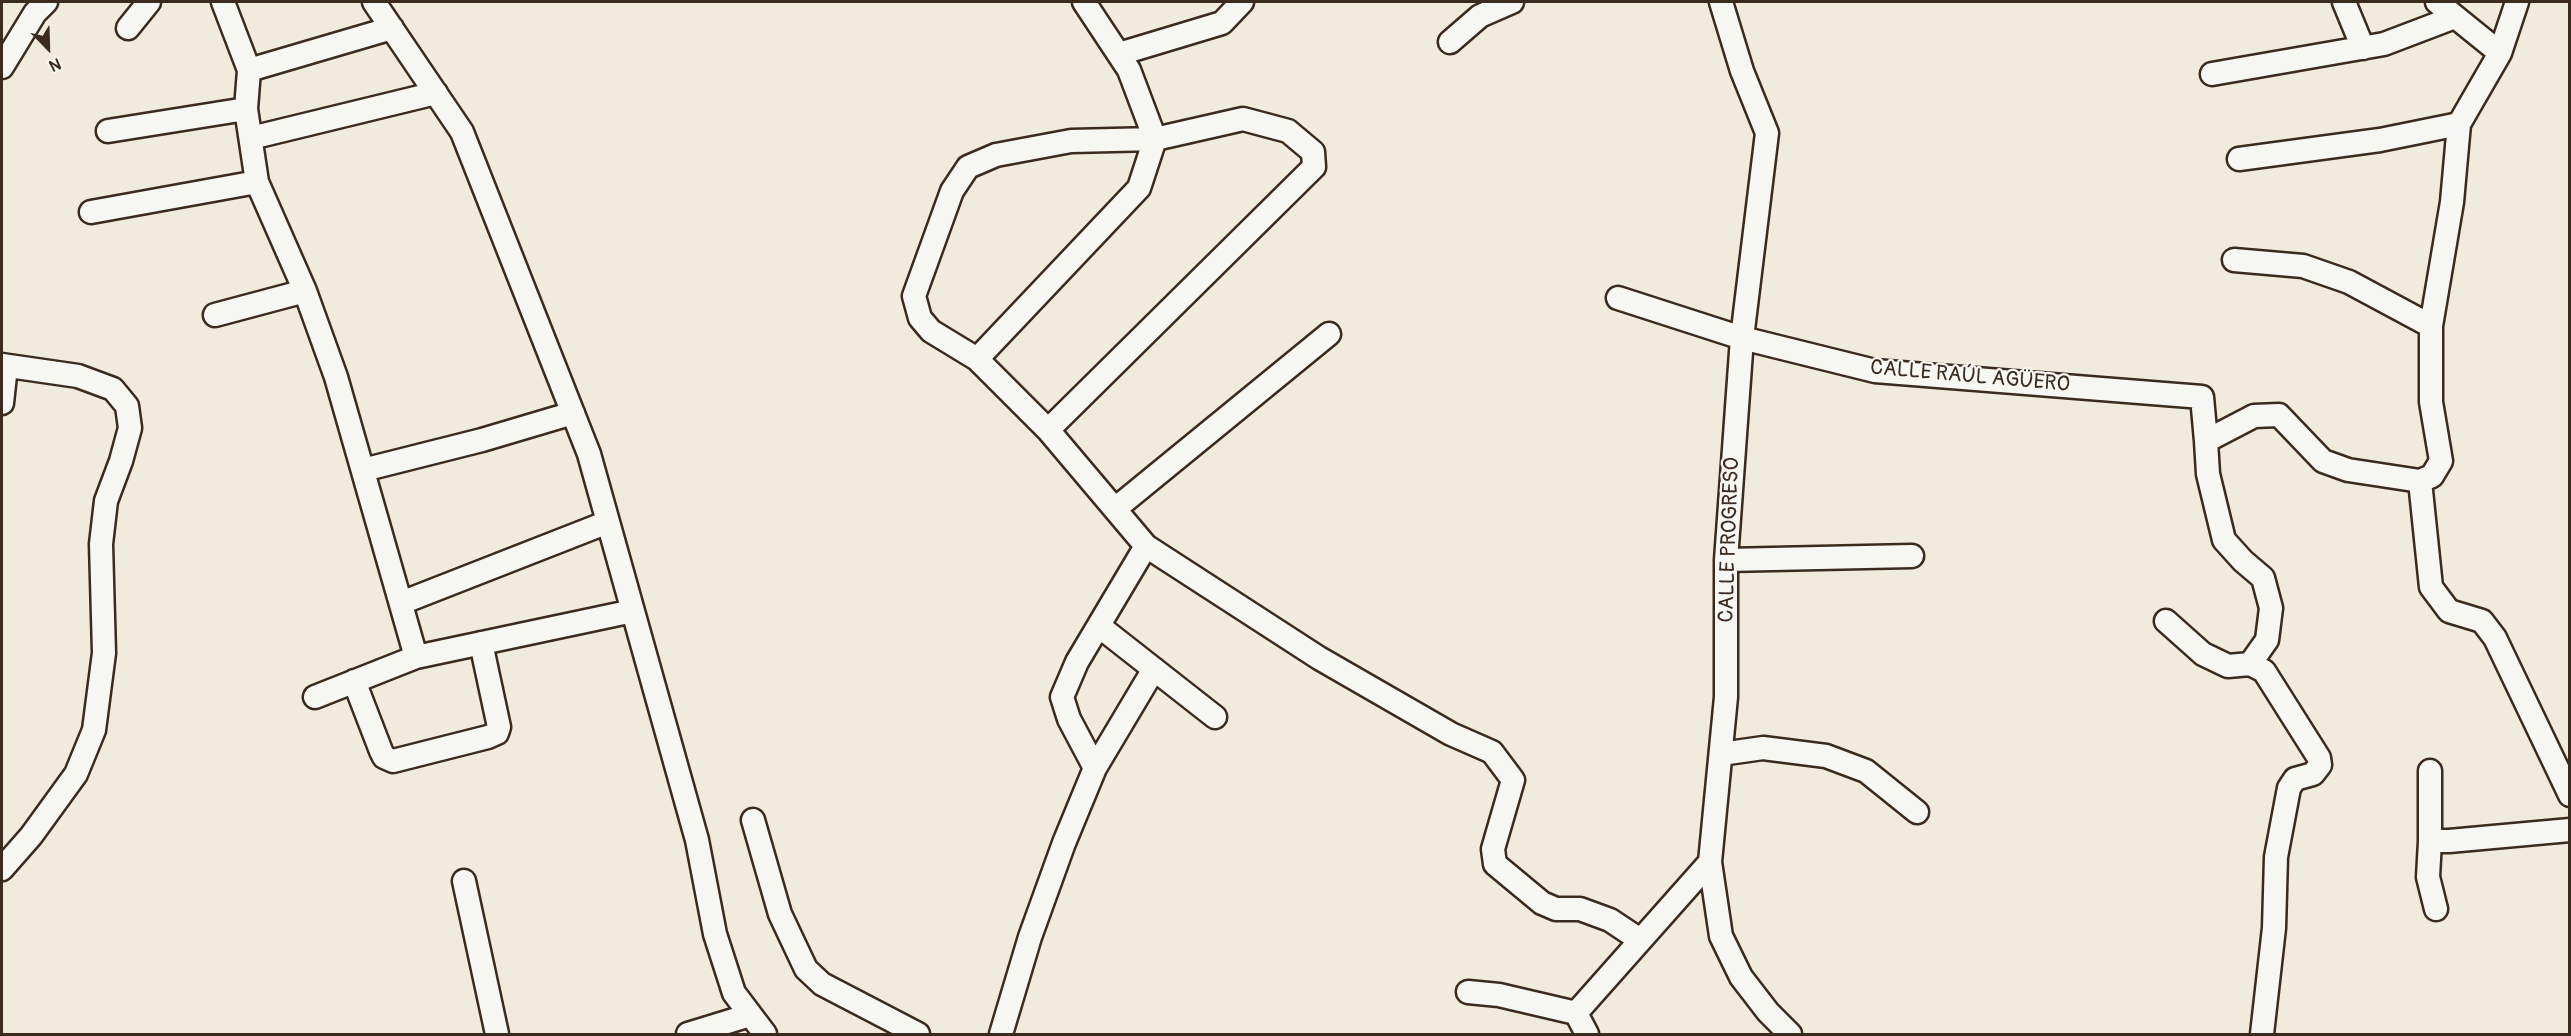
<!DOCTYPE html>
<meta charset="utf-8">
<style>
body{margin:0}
#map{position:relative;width:2571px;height:1036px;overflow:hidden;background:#f1ebde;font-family:Pangolin,sans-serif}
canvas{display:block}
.frame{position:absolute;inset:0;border:3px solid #3b2a1e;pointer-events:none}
.north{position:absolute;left:18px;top:18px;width:60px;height:60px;-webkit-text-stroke:4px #f6f6f2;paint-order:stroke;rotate:157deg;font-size:16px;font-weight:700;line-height:24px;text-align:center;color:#3b2a1e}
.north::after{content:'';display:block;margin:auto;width:21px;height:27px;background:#3b2a1e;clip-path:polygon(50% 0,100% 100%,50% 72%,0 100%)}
</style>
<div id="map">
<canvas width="2571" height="1036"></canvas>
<div class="frame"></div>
<div class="north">N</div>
</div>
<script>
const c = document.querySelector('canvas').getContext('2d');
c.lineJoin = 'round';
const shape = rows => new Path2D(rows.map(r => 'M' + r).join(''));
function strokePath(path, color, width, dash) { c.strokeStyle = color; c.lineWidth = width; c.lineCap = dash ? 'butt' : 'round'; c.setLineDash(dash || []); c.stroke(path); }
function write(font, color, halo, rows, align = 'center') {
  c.font = font + ' Pangolin,sans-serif'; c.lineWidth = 4.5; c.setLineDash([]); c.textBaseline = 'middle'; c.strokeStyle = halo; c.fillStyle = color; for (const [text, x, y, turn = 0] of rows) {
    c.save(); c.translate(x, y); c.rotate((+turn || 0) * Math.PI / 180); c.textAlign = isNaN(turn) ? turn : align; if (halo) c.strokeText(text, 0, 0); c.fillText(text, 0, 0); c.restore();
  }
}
const street = shape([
 [223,2,249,70,246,109,257,182,305,291,336,377,416,657],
 [374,2,462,132,589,454,697,840,715,934,734,993,765,1034],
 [2344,2,2363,48],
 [2437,2,2500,53],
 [128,28,149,2],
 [1450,42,1480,16,1512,2],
 [1119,54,1222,23,1242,2],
 [2,67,35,13,46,2],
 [249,70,392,28],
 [2212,74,2384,44,2455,17],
 [108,131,246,109],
 [251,138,436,93],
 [2239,159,2380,140,2459,124],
 [91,212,257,182],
 [2234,260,2303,266,2349,282,2431,326],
 [1618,298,1742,338,1875,371,2202,397,2206,441],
 [215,315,305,291],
 [977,359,1139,188,1155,139,1129,70,1084,2],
 [2,365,78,376,113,389,127,406,130,428,121,461,106,501,101,544,104,653,94,730,76,774,31,836,2,869],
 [2,403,6,366],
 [1048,430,1314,167,1313,152,1288,131,1243,119,1155,139,1071,141,996,155,968,167,952,191,914,296,920,318,931,331,977,359,1048,430,1146,546,1319,658,1451,734,1492,752,1513,780,1493,849,1495,864,1542,903,1556,909,1580,909,1610,920,1640,940],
 [363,470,482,440,573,413],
 [2420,481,2431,587,2449,611,2482,621,2495,638,2570,795],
 [1115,509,1329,334],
 [1726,560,1912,556],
 [401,603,608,522],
 [2166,621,2203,654,2228,666,2250,664,2264,671,2319,758,2320,765,2313,774,2295,779,2289,788,2276,857,2274,928,2262,1034],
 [1099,626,1215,717],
 [2250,664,2267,640,2271,608,2263,578,2243,561,2224,540,2208,474,2206,441,2254,416,2279,415,2323,461,2348,470,2420,481,2432,476,2441,461,2431,402,2431,326,2452,202,2459,124,2500,53,2517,2],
 [354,681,381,751,384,757,393,761,488,737,497,733,499,727,481,643],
 [315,697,416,657,633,611],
 [1721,754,1763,748,1826,756,1866,771,1917,812],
 [1095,768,1154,669],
 [2430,771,2430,841,2449,841,2570,830],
 [753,820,780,914,806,969,822,984,918,1034],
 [2430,841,2428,877,2436,909],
 [1710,862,1721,936,1741,977,1768,1012,1790,1034],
 [464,881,497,1034],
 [1468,992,1499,995,1576,1013],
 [688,1034,750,1015],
 [1001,1034,1030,937,1064,843,1095,768,1069,719,1062,697,1077,662,1146,546],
 [1587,1034,1576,1013,1710,862,1726,697,1726,560,1742,338,1767,133,1742,71,1721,2]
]);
const streetNames = [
 ["CALLE RAÚL AGÜERO",1970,377,5],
 ["CALLE PROGRESO",1730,540,-88]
];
strokePath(street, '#3b2a1e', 27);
strokePath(street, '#f6f6f2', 22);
write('21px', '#3b2a1e', '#f6f6f2', streetNames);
</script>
